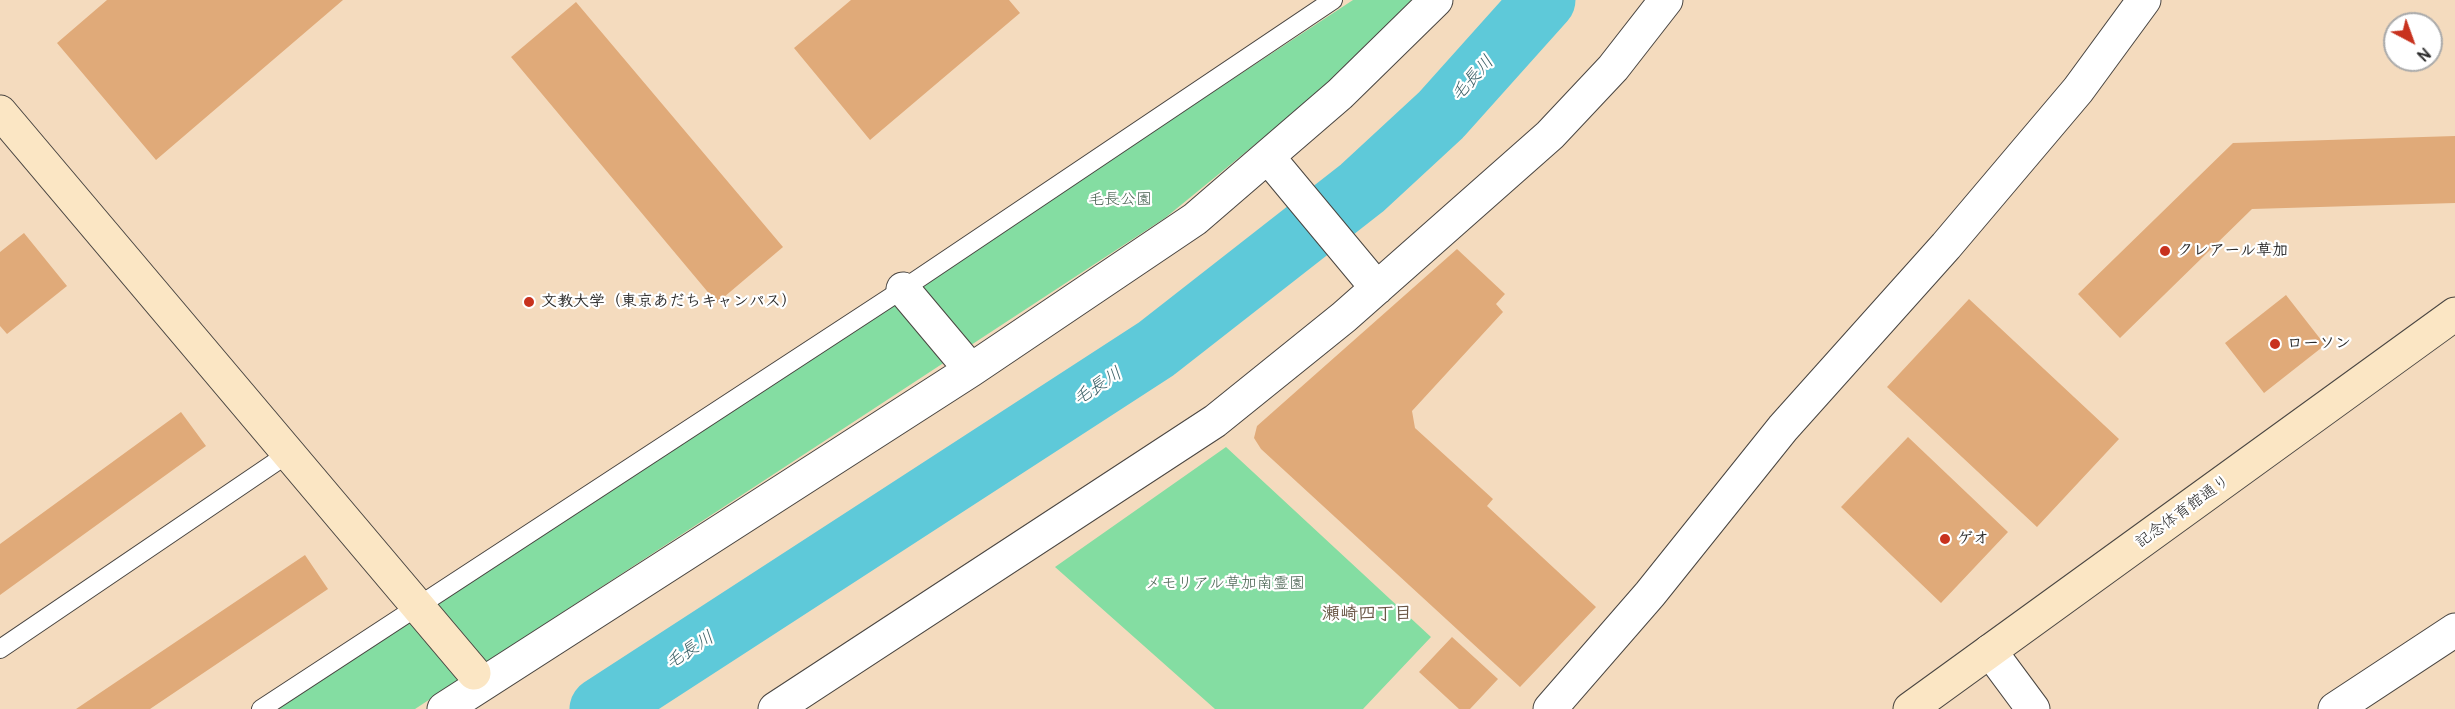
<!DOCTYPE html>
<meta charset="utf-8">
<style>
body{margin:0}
#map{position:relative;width:2455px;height:709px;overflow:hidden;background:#f4dbbe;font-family:Pangolin,sans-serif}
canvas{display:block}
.north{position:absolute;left:2383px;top:12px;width:60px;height:60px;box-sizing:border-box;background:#fff;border:2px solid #aaa;border-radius:50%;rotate:139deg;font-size:16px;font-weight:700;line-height:24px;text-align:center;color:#2b2b2b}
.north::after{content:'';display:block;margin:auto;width:21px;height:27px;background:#c8321e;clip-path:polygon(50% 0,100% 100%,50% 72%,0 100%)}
</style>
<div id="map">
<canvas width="2455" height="709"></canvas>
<div class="north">N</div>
</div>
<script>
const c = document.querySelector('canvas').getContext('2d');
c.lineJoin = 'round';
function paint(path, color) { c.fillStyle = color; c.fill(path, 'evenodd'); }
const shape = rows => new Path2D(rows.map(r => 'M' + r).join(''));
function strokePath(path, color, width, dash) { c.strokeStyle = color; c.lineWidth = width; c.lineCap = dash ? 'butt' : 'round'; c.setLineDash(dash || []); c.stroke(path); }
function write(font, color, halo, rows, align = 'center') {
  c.font = font + ' Pangolin,"Klee One",sans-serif'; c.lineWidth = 4.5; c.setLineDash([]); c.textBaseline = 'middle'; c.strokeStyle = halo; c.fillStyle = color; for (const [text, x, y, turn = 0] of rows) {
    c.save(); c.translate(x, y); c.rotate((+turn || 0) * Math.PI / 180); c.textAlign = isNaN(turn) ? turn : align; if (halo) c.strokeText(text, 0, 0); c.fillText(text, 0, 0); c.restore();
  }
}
const green = shape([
 [1353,0,1413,0,1312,98,1165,218,415,709,274,709],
 [1226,447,1431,637,1363,709,1215,709,1055,567]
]);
const river = shape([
 [601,709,1156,349,1362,188,1441,115,1544,0]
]);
const building = shape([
 [107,0,343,0,156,160,57,43],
 [851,0,1009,0,1020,13,870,140,794,48],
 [576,2,783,247,717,303,511,57],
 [2455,136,2455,203,2252,209,2120,338,2078,294,2233,143],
 [24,233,67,286,7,334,0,326,0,252],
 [1457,249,1505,294,1496,304,1503,312,1412,411,1415,428,1493,499,1487,506,1596,607,1520,687,1261,449,1254,438,1257,426],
 [2286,295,2325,345,2264,393,2225,343],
 [1969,299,2119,439,2037,527,1887,387],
 [181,412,206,446,0,595,0,544],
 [1908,437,2008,532,1941,603,1841,507],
 [305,555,328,589,150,709,76,709],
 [1452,637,1498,679,1470,709,1459,709,1419,672]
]);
const lane = shape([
 [0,649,289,453],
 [261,709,903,289,1333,0]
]);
const street = shape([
 [1268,157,1377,288],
 [903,289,971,370],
 [1990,651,2033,709],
 [444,709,971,370,1195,219,1340,94,1436,0],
 [775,709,1215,421,1344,317,1550,135,1613,68,1666,0],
 [1550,709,1650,594,1783,428,1946,246,2078,90,2144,0],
 [2335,709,2455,630]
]);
const secondary = shape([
 [0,112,474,673],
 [1910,709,2455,314]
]);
const markers = [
 [2165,251,6,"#c8321e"],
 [529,302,6,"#c8321e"],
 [2275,344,6,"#c8321e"],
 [1945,539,6,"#c8321e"]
];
const parkNames = [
 ["毛長公園",1120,200],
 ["メモリアル草加南霊園",1225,584]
];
const poiNames = [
 ["クレアール草加",2177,251],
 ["文教大学（東京あだちキャンパス）",541,302],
 ["ローソン",2287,344],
 ["ゲオ",1957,539]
];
const streetNames = [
 ["記念体育館通り",2183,512,-36]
];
const waterNames = [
 ["毛長川",1473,79,-48],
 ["毛長川",1098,387,-33],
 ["毛長川",690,651,-33]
];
const neighbourhoodNames = [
 ["瀬崎四丁目",1367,614]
];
paint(green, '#84dda2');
strokePath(river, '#5ec9d9', 63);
paint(building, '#e0aa79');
strokePath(lane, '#494541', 20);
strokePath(street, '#494541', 35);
strokePath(secondary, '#494541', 35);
strokePath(lane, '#fff', 18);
strokePath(street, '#fff', 33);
strokePath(secondary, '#fbe6c4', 33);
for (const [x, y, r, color] of markers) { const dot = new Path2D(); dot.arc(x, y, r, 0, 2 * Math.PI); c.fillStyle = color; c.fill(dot); strokePath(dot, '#fff', 2); }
write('16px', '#46604f', '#fff', parkNames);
write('bold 16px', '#2b2b2b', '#fff', poiNames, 'left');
write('16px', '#2b2b2b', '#fff', streetNames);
write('italic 18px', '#3d6268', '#fff', waterNames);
write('bold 18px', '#6a5746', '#fff', neighbourhoodNames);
</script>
